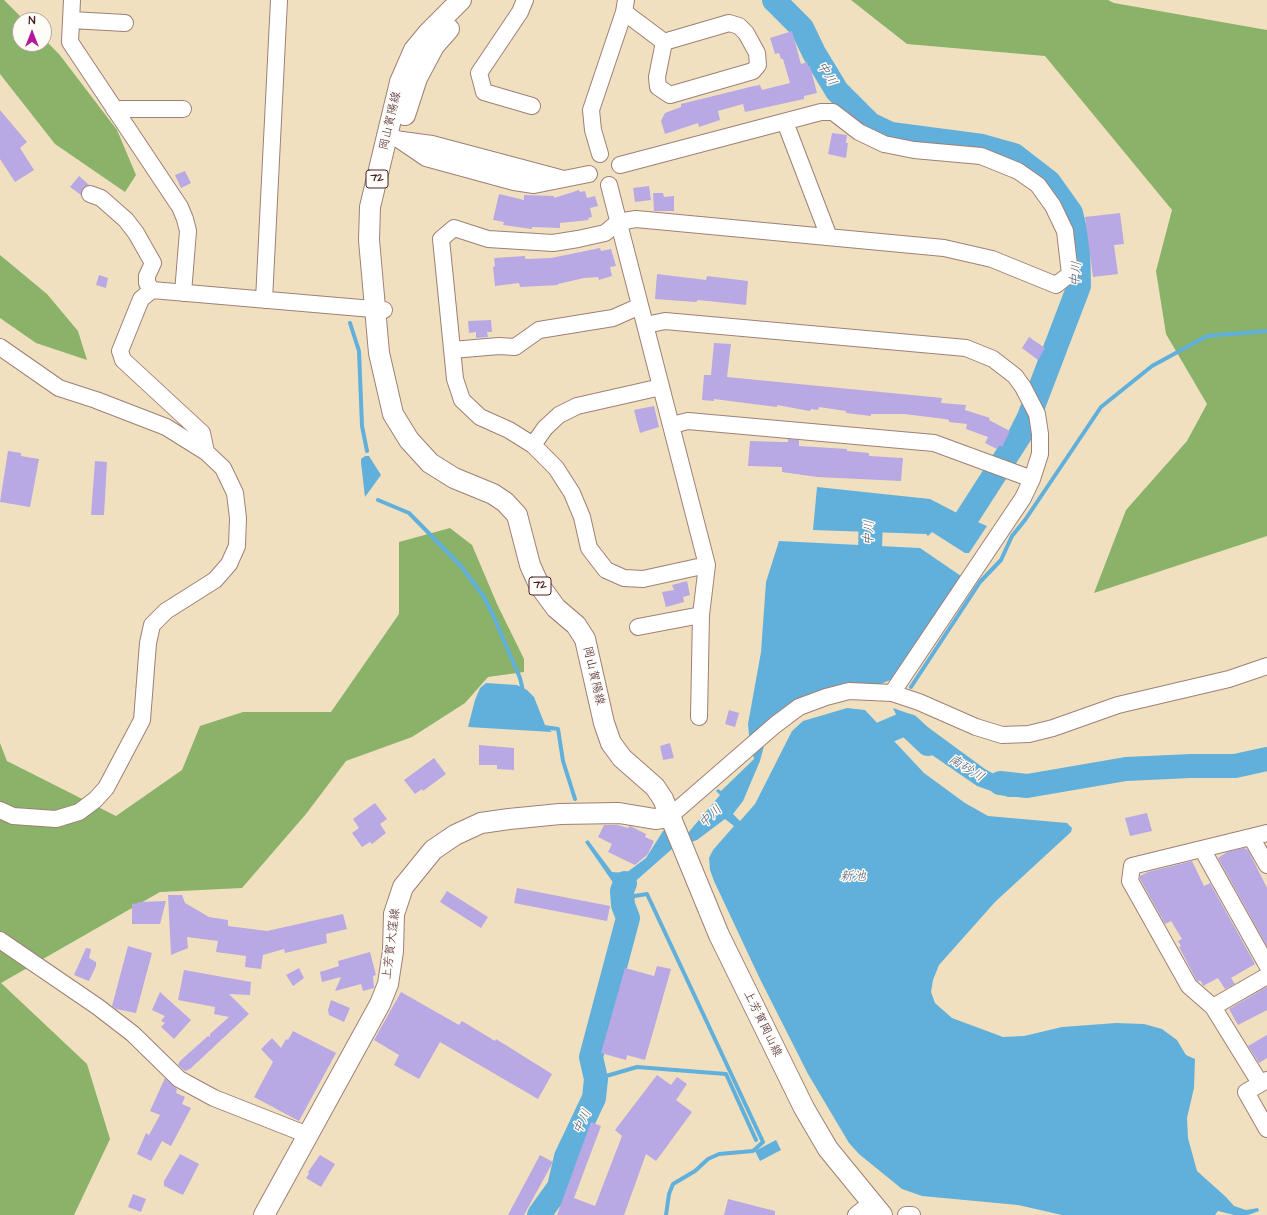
<!DOCTYPE html>
<meta charset="utf-8">
<style>
body{margin:0}
#map{position:relative;width:1267px;height:1215px;overflow:hidden;background:#f1e0c0;font-family:"Architects Daughter",sans-serif}
canvas{display:block}
.north{position:absolute;left:12px;top:12px;width:40px;height:40px;box-sizing:border-box;background:#fdfcf7;border:1px solid #b5a4a5;border-radius:50%;rotate:0deg;font-size:11px;font-weight:700;line-height:16px;text-align:center;color:#4a1f2b}
.north::after{content:'';display:block;margin:auto;width:14px;height:18px;background:#b5179e;clip-path:polygon(50% 0,100% 100%,50% 72%,0 100%)}
</style>
<div id="map">
<canvas width="1267" height="1215"></canvas>
<div class="north">N</div>
</div>
<script>
const c = document.querySelector('canvas').getContext('2d');
c.lineJoin = 'round';
function paint(path, color) { c.fillStyle = color; c.fill(path, 'evenodd'); }
const shape = rows => new Path2D(rows.map(r => 'M' + r).join(''));
function strokePath(path, color, width, dash) { c.strokeStyle = color; c.lineWidth = width; c.lineCap = dash ? 'butt' : 'round'; c.setLineDash(dash || []); c.stroke(path); }
function write(font, color, halo, rows, align = 'center') {
  c.font = font + ' "Architects Daughter","Klee One",sans-serif'; c.lineWidth = 3; c.setLineDash([]); c.textBaseline = 'middle'; c.strokeStyle = halo; c.fillStyle = color; for (const [text, x, y, turn = 0] of rows) {
    c.save(); c.translate(x, y); c.rotate((+turn || 0) * Math.PI / 180); c.textAlign = isNaN(turn) ? turn : align; if (halo) c.strokeText(text, 0, 0); c.fillText(text, 0, 0); c.restore();
  }
}
const forest = shape([
 [0,0,4,0,24,20,20,20,20,44,44,44,44,39,59,54,117,130,136,175,125,192,55,144,0,74],
 [851,0,1108,0,1114,3,1267,30,1267,536,1094,593,1126,510,1187,441,1207,404,1166,334,1156,271,1172,210,1045,56,907,44],
 [0,255,47,294,78,331,87,360,36,343,0,318],
 [450,528,472,545,497,604,524,659,524,672,488,677,465,703,412,737,346,761,306,814,242,888,160,892,1,983,87,1064,110,1139,74,1215,0,1215,0,743,7,761,116,816,182,770,200,726,243,712,331,712,399,614,399,542]
]);
const water = shape([
 [365,456,369,456,381,475,365,497,361,463,361,459],
 [817,487,930,499,959,514,967,510,973,513,973,520,987,526,969,553,965,553,932,532,928,536,926,534,813,530],
 [779,541,920,548,961,576,897,677,881,684,845,684,804,696,781,710,762,725,764,746,760,761,743,801,733,814,740,821,755,804,792,731,803,721,847,708,865,710,924,773,965,803,988,816,1067,823,1072,828,1071,832,995,902,939,965,933,980,931,992,935,1003,952,1018,1003,1037,1024,1036,1062,1027,1116,1023,1144,1024,1162,1029,1177,1040,1186,1055,1195,1059,1194,1088,1187,1118,1188,1138,1197,1171,1226,1197,1234,1206,1246,1210,1258,1208,1259,1211,1248,1215,1234,1215,1218,1211,1215,1215,1062,1215,1018,1205,922,1196,902,1189,859,1154,849,1143,808,1074,760,979,714,881,710,870,709,858,713,850,734,826,725,819,697,840,672,849,630,886,625,903,631,915,625,913,619,907,619,902,613,900,614,884,585,842,588,840,612,872,626,873,646,858,663,831,666,829,688,833,720,795,716,791,718,789,721,791,754,759,749,735,748,724,761,652,766,582],
 [486,683,517,685,527,690,534,697,545,725,552,732,468,727,475,700,480,688],
 [893,708,910,714,985,769,999,777,1013,779,1031,774,1034,797,1008,797,977,786,932,755,899,721],
 [776,1140,781,1150,760,1161,755,1151]
]);
const stream = shape([
 [350,323,359,351,362,426,367,451],
 [378,500,409,513,461,566,484,597,493,615,520,678,523,691],
 [911,687,980,582,1001,560,1012,536,1025,520,1101,407,1152,366,1207,336,1267,331],
 [544,727,558,729,563,761,575,799],
 [622,898,647,894,763,1142,753,1151,719,1154,708,1159,695,1171,673,1184,669,1194,666,1215],
 [596,1079,637,1067,726,1074,756,1140]
]);
const river = shape([
 [774,0,802,28,814,53,837,91,870,124,891,134,982,146,1014,155,1049,182,1071,213,1078,243,1079,286,1029,417,1020,435,959,530,949,525],
 [854,574,870,551,871,513,884,513],
 [860,750,881,734,902,725,909,726,928,744],
 [1000,783,1027,786,1126,769,1191,766,1235,766,1267,759],
 [539,1215,559,1187,566,1157,594,1098,596,1079,591,1057,628,918,623,905,622,891,625,883]
]);
const building = shape([
 [792,31,801,64,807,62,808,66,810,66,817,93,804,96,804,99,745,112,743,104,718,111,720,120,699,127,698,123,665,134,661,121,665,113,681,107,681,104,754,86,760,85,762,90,790,83,783,59,781,59,779,53,775,54,770,38],
 [0,110,27,142,20,148,34,170,15,182,0,159],
 [832,133,847,135,846,143,848,143,846,158,828,154],
 [185,171,191,183,181,188,175,175],
 [79,176,89,185,84,187,81,195,70,187],
 [649,186,651,200,635,202,633,188],
 [579,190,580,192,585,191,587,198,595,196,598,206,590,208,592,217,588,218,589,220,560,223,560,228,532,227,532,229,503,225,504,222,493,220,499,194,524,200,524,195,554,196,554,198],
 [653,193,663,193,664,197,674,196,674,211,654,211],
 [1120,213,1124,244,1114,245,1118,274,1093,277,1085,217],
 [600,248,601,251,611,249,616,266,610,267,612,276,599,280,598,277,584,278,558,284,558,285,520,287,519,283,495,286,493,267,495,266,494,258,525,256,525,259,551,258],
 [657,274,706,280,707,276,748,281,746,305,698,300,696,302,655,299],
 [99,275,108,278,106,288,96,285],
 [491,320,492,332,487,332,488,337,476,338,476,332,469,333,468,321],
 [1029,337,1045,348,1038,360,1022,348],
 [714,343,731,344,727,377,942,398,941,403,966,405,965,410,990,418,989,420,1010,431,1002,447,999,445,997,449,985,443,988,437,966,429,967,424,949,422,949,420,945,419,904,414,871,414,871,416,846,413,846,411,819,407,818,410,811,409,810,411,777,405,777,407,714,399,714,401,702,400,704,375,711,375],
 [654,406,659,427,640,433,634,410],
 [788,439,799,440,799,446,847,449,847,451,869,453,869,456,903,458,901,481,817,477,782,472,782,467,748,466,750,441,783,442,788,442],
 [8,451,21,453,21,456,39,459,30,507,0,502],
 [95,461,107,462,104,515,91,515],
 [687,581,690,595,683,597,684,602,666,607,662,592,674,590,672,585],
 [729,710,739,713,735,727,725,724],
 [670,743,674,758,663,760,660,746],
 [479,745,514,748,514,770,497,769,497,765,479,765],
 [434,758,446,774,423,791,422,789,415,794,404,780],
 [375,803,387,819,380,824,386,833,372,844,370,842,362,847,352,833,359,828,353,819],
 [1147,813,1152,831,1130,836,1125,818],
 [604,825,617,825,628,828,630,826,646,834,645,837,654,841,648,854,635,865,608,852,612,844,598,837],
 [1244,848,1248,850,1267,888,1267,946,1218,858,1227,852],
 [1192,861,1204,886,1210,883,1255,964,1231,978,1235,984,1225,989,1218,978,1203,986,1201,981,1197,981,1179,947,1181,946,1178,941,1182,939,1171,921,1165,924,1140,879,1140,876,1148,872],
 [517,888,610,906,607,921,514,903],
 [447,891,488,917,481,928,440,902],
 [168,895,182,895,185,903,209,917,228,920,228,926,267,931,343,914,347,929,326,934,327,943,285,953,284,949,263,955,261,969,245,967,246,956,216,952,218,941,187,937,188,948,171,955],
 [166,901,160,924,132,924,132,904,138,903,138,902],
 [128,946,152,953,136,1013,116,1009,112,1006],
 [86,948,91,949,89,958,96,962,96,966,89,981,74,975],
 [370,952,376,975,373,976,374,988,363,991,361,984,335,991,341,977,322,982,320,972,339,966,338,961],
 [657,966,671,969,645,1060,627,1055,626,1060,601,1053,625,968,654,976],
 [299,968,304,978,293,986,286,975],
 [184,970,251,982,250,995,229,994,249,1014,190,1069,185,1071,178,1065,180,1061,208,1036,210,1037,210,1034,229,1017,214,1014,215,1007,178,1000],
 [1267,987,1267,1010,1238,1025,1229,1009],
 [160,992,191,1020,174,1039,161,1027,165,1023,161,1021,165,1016,152,1010],
 [401,992,459,1025,462,1021,495,1041,496,1039,552,1074,538,1099,440,1042,419,1079,394,1065,399,1055,374,1040],
 [331,1000,350,1008,344,1022,329,1015,328,1010],
 [293,1031,336,1053,299,1121,254,1097,273,1062,261,1049,272,1038,281,1048,286,1039,288,1040],
 [1267,1035,1267,1058,1259,1063,1248,1046],
 [657,1075,671,1085,677,1077,687,1084,676,1100,692,1112,656,1161,646,1154,624,1215,557,1215,591,1122,601,1126,574,1198,595,1206,622,1136,615,1130],
 [165,1078,177,1089,176,1093,185,1097,182,1104,191,1108,171,1146,162,1141,151,1161,137,1154,146,1133,149,1135,160,1115,150,1111],
 [180,1154,199,1164,183,1195,164,1186,164,1181],
 [320,1155,335,1164,321,1187,306,1178,309,1174,308,1172],
 [540,1155,553,1162,524,1215,508,1215],
 [133,1194,146,1199,141,1212,128,1207],
 [728,1199,775,1211,775,1215,724,1215]
]);
const minor = shape([
 [72,0,70,42,180,207,185,219,188,231,183,293],
 [525,0,520,12,479,73,484,92,532,106],
 [624,12,664,42,729,23,739,26,746,33,757,53,758,65,753,71,670,95,658,87,657,77,664,42],
 [71,20,125,23],
 [114,109,183,109],
 [785,122,829,237],
 [398,139,426,158,514,182,534,185,589,174],
 [402,140,432,144,560,178],
 [600,154,593,130,591,110,624,12,626,0],
 [620,165,821,112,833,112,859,132,884,144,914,150,981,156,1018,171,1038,185,1053,206,1065,231,1070,274,1056,285,992,259,944,248,636,219,618,222,605,233,578,239,553,243,488,239,454,228,441,239,455,379,462,400,480,417,509,430,533,445,556,468,572,493,582,517,589,548,606,570,624,578,643,579,707,565],
 [609,185,707,565,701,615,699,717],
 [90,194,101,198,126,220,136,233,153,263,147,276,147,283,152,290],
 [264,300,279,0],
 [646,325,665,321,966,348,993,359,1015,376,1023,387,1037,414,1040,434,1040,454,1032,479,1023,498,892,693],
 [0,347,59,388,96,400,166,427,206,452,223,468,235,493,238,518,237,546,229,564,215,580,166,611,152,625,148,643,142,720,106,788,95,800,79,812,56,819,13,816,0,810],
 [452,350,499,346,515,347,539,330,613,318,640,306],
 [672,425,688,421,934,443,1032,479],
 [533,445,545,428,559,415,577,406,661,387],
 [206,452,202,433,123,360,120,351,141,299,152,290,384,310],
 [638,627,701,615],
 [669,817,775,725,799,707,826,697,849,691,892,693,919,702,976,727,1002,735,1029,734,1053,728,1118,705,1229,679,1267,666],
 [1251,837,1267,865],
 [1202,849,1267,965],
 [0,940,98,1007,133,1034,179,1079,214,1098,308,1135],
 [1213,1007,1267,976],
 [1267,1080,1246,1092,1267,1129],
 [1260,1083,1213,1007,1189,986,1130,881,1132,866,1267,833],
 [856,1215,871,1203],
 [906,1215,912,1215]
]);
const major = shape([
 [461,0,428,33,414,50,400,82,370,207,369,240,379,353,393,414,409,440,430,463,454,478,493,494,505,502,517,515,530,565,539,585,556,608,576,625,585,639,604,723,611,743,622,758,655,787,663,799,719,935,804,1108,828,1149,882,1215],
 [405,115,417,78,434,46,449,29],
 [264,1215,380,1004,388,984,393,951,394,914,403,887,433,850,455,835,481,823,509,819,560,814,619,813,655,819,669,817]
]);
const shields = [
 [377,179,22],
 [540,586,22]
];
const shieldNames = [
 ["72",377,179],
 ["72",540,586]
];
const streetNames = [
 ["岡山賀陽線",391,121,-77],
 ["岡山賀陽線",593,676,77],
 ["上芳賀大窪線",392,944,-83],
 ["上芳賀岡山線",762,1024,64]
];
const waterNames = [
 ["中川",826,74,59],
 ["中川",1077,274,-86],
 ["中川",870,533,-88],
 ["南砂川",966,769,32],
 ["中川",711,817,-44],
 ["新池",853,877],
 ["中川",583,1122,-65]
];
paint(forest, '#8ab269');
paint(water, '#61b0db');
strokePath(stream, '#61b0db', 4);
strokePath(river, '#61b0db', 24);
paint(building, '#b8a8e3');
strokePath(minor, '#9e8076', 18);
strokePath(major, '#9e8076', 22);
strokePath(minor, '#fff', 16);
strokePath(major, '#fff', 20);
for (const [x, y, w] of shields) { const box = new Path2D(); box.roundRect(x - w / 2, y - 9, w, 18, 3); c.fillStyle = '#fdfcf7'; c.fill(box); strokePath(box, '#4a1f2b', 1); }
write('bold 11px', '#4a1f2b', null, shieldNames);
write('12px', '#4a1f2b', '#fdfcf7', streetNames);
write('italic 13px', '#535971', '#fdfcf7', waterNames);
</script>
